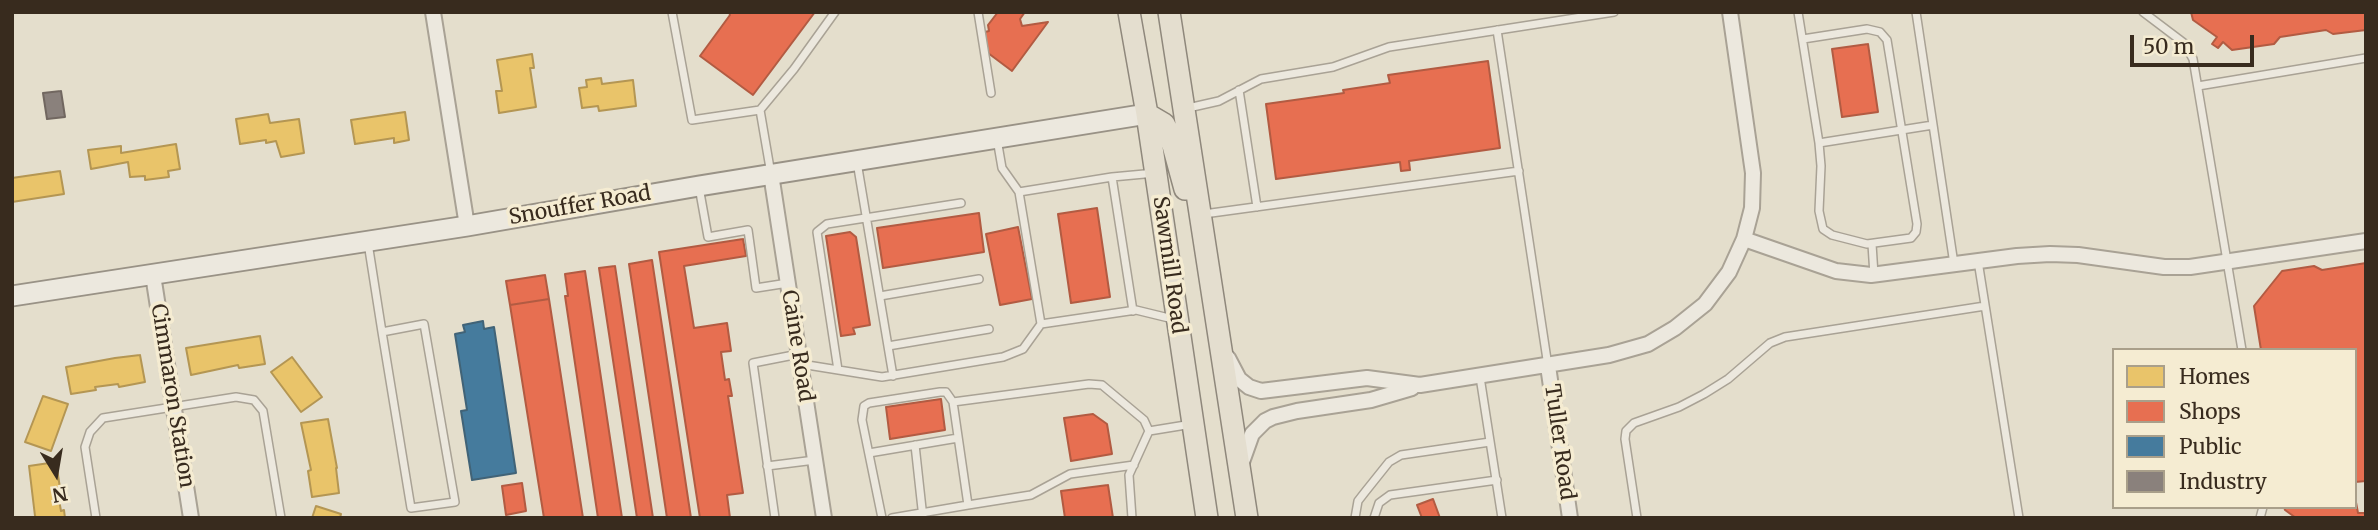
<!DOCTYPE html>
<style>
body{margin:0}
#map{position:relative;width:2378px;height:530px;overflow:hidden;background:#e4decc;font-family:Merriweather,serif}
canvas{display:block}
.frame{position:absolute;inset:0;border:14px solid #382b1e;pointer-events:none}
.legend{position:absolute;left:2112px;top:348px;width:245px;height:161px;box-sizing:border-box;background:#f5ecd2;border:2px solid #a99f8a;margin:0;padding:9px 12px;list-style:none;font-size:21px;color:#382b1e}
.legend li{display:flex;align-items:center;gap:14px;height:35px}
.legend b{width:35px;border:2px solid #a99f8a}
.north{position:absolute;left:21px;top:439px;width:70px;height:70px;-webkit-text-stroke:5px #f5ecd2;paint-order:stroke;rotate:169deg;font-size:19px;font-weight:700;line-height:28px;text-align:center;color:#382b1e}
.north::after{content:'';display:block;margin:auto;width:24px;height:32px;background:#382b1e;clip-path:polygon(50% 0,100% 100%,50% 72%,0 100%)}
.scale{position:absolute;left:2130px;top:35px;width:124px;height:32px;box-sizing:border-box;border:4px solid #382b1e;border-top:0;padding-left:9px;font-size:21px;line-height:24px;white-space:nowrap;color:#382b1e;-webkit-text-stroke:5px #f5ecd2;paint-order:stroke}
</style>
<div id="map">
<canvas width="2378" height="530"></canvas>
<div class="frame"></div>
<ul class="legend">
<li><b style="height:19px;background:#e9c46a"></b>Homes</li>
<li><b style="height:19px;background:#e76f51"></b>Shops</li>
<li><b style="height:19px;background:#457b9d"></b>Public</li>
<li><b style="height:19px;background:#8a817c"></b>Industry</li>
</ul>
<div class="north">N</div>
<div class="scale">50 m</div>
</div>
<script>
const c = document.querySelector('canvas').getContext('2d');
c.lineJoin = 'round';
function paint(path, color) { c.fillStyle = color; c.fill(path, 'evenodd'); }
const shape = rows => new Path2D(rows.map(r => 'M' + r).join(''));
function strokePath(path, color, width, dash) { c.strokeStyle = color; c.lineWidth = width; c.lineCap = dash ? 'butt' : 'round'; c.setLineDash(dash || []); c.stroke(path); }
function write(font, color, halo, rows, align = 'center') {
  c.font = font + ' Merriweather,serif'; c.lineWidth = 7; c.setLineDash([]); c.textBaseline = 'middle'; c.strokeStyle = halo; c.fillStyle = color; for (const [text, x, y, turn = 0] of rows) {
    c.save(); c.translate(x, y); c.rotate((+turn || 0) * Math.PI / 180); c.textAlign = isNaN(turn) ? turn : align; if (halo) c.strokeText(text, 0, 0); c.fillText(text, 0, 0); c.restore();
  }
}
const homes = shape([
 [532,54,534,68,530,68,536,107,499,113,496,91,502,91,497,60,532,54],
 [601,78,602,84,633,80,636,106,599,111,598,106,582,108,579,88,587,87,586,80,601,78],
 [405,112,409,140,394,143,394,138,355,144,351,120,405,112],
 [268,114,270,123,299,119,304,153,281,157,276,141,266,143,266,140,240,144,236,119,268,114],
 [176,144,180,169,168,171,169,177,145,180,145,176,130,177,128,162,91,169,88,150,121,146,121,153,176,144],
 [60,171,64,194,12,202,12,178,60,171],
 [260,336,265,364,239,368,238,365,191,375,186,348,260,336],
 [140,355,145,382,119,387,118,384,95,387,96,390,71,394,66,367,115,358,140,355],
 [292,357,322,397,301,412,271,372,292,357],
 [43,396,68,404,51,451,25,442,43,396],
 [328,419,337,468,336,468,339,493,312,497,308,471,311,470,301,423,328,419],
 [56,462,60,488,57,488,61,511,64,510,65,518,37,518,35,516,29,466,56,462],
 [316,506,341,514,340,518,312,518,316,506]
]);
const shops = shape([
 [729,12,815,12,753,95,700,56,730,15,729,12],
 [998,12,1025,12,1020,19,1022,26,1048,22,1012,71,984,50,981,33,989,31,988,25,998,12],
 [2191,12,2366,12,2366,30,2333,34,2326,30,2280,37,2274,44,2232,50,2223,42,2218,48,2212,44,2217,37,2193,20,2191,12],
 [1868,44,1878,112,1842,117,1832,49,1868,44],
 [1488,61,1500,148,1409,161,1410,170,1401,171,1400,162,1276,179,1266,104,1344,93,1343,90,1390,83,1388,75,1488,61],
 [1097,208,1110,297,1071,303,1058,214,1097,208],
 [979,213,984,252,883,268,877,228,979,213],
 [1018,227,1032,299,1000,305,986,234,1018,227],
 [850,232,856,237,870,325,853,328,855,334,841,336,826,236,850,232],
 [743,239,746,256,684,266,694,328,727,323,731,351,721,352,725,380,729,379,732,396,728,396,743,493,727,495,730,518,700,518,659,252,743,239],
 [652,260,691,518,667,518,629,264,652,260],
 [2366,263,2366,481,2355,482,2355,350,2261,350,2254,306,2282,271,2314,266,2322,270,2366,263],
 [615,266,653,518,637,518,599,268,615,266],
 [585,271,622,518,598,518,565,296,568,296,565,274,585,271],
 [545,275,549,299,510,305,506,281,545,275],
 [549,299,583,518,544,518,510,305,549,299],
 [941,399,945,430,890,439,886,407,941,399],
 [1093,414,1107,424,1112,454,1071,461,1064,418,1093,414],
 [522,483,526,511,506,515,502,486,522,483],
 [1108,485,1113,518,1065,518,1061,491,1108,485],
 [2355,497,2358,513,2365,513,2366,518,2296,518,2285,510,2284,507,2355,507,2355,497],
 [1433,499,1440,518,1422,518,1417,505,1433,499]
]);
const public = shape([
 [483,321,484,329,494,327,516,473,472,480,461,411,467,410,455,334,465,332,463,325,483,321]
]);
const industry = shape([
 [61,91,65,117,47,119,43,93,61,91]
]);
const service = shape([
 [672,12,692,120,760,110],
 [978,12,991,93],
 [1798,12,1819,143,1821,166,1819,211,1823,229,1832,235,1867,244,1911,238,1916,232,1917,224,1887,40,1880,32,1867,29,1803,39],
 [1916,12,1954,264],
 [2143,12,2184,43,2193,59,2242,350],
 [1497,30,1548,366],
 [2198,86,2366,58],
 [1239,90,1257,207],
 [1188,108,1219,101,1261,79,1333,67,1389,47,1614,12],
 [997,139,1002,168,1019,192],
 [1819,143,1933,125],
 [857,162,893,376],
 [771,174,760,110,794,69,835,12],
 [1112,177,1155,173],
 [699,187,708,237,748,230,756,288,788,283],
 [1204,214,1519,171],
 [368,243,382,332,411,508,455,502,424,324,382,332],
 [1872,244,1874,275],
 [1978,261,2019,518],
 [880,296,979,279],
 [1041,324,1019,192,1112,177,1133,311],
 [888,346,989,329],
 [801,364,882,377,1003,357,1023,349,1041,324,1136,310,1173,319],
 [838,370,817,232,827,224,961,203],
 [1480,377,1502,518],
 [915,445,923,518],
 [869,453,958,438],
 [767,466,815,460],
 [968,505,1031,495,1070,474,1134,465],
 [96,518,85,447,90,432,103,418,236,397,254,400,263,411,281,518],
 [775,518,753,363,799,354],
 [882,518,862,420,864,406,869,403,940,392,946,392,953,402],
 [892,518,968,505,953,402,1089,384,1102,385,1144,420,1149,431],
 [1132,518,1129,475,1149,431,1192,424],
 [1355,518,1358,501,1365,492,1389,462,1401,455,1490,442],
 [1374,518,1379,503,1390,495,1497,480],
 [1637,518,1625,439,1626,431,1634,423,1679,407,1704,394,1728,379,1770,343,1785,337,1985,306],
 [2260,518,2263,507]
]);
const minor = shape([
 [433,12,467,226],
 [771,174,824,518],
 [1744,239,1836,271,1871,275,2017,256,2050,254,2078,255,2164,267,2190,267,2366,241],
 [153,275,191,518],
 [1228,358,1239,379,1249,387,1261,391,1367,378,1420,385,1609,355,1648,344,1675,328,1705,304,1729,272,1744,239,1752,208,1753,173,1730,12],
 [1548,366,1570,518],
 [1242,462,1252,434,1265,421,1273,417,1297,411,1371,400,1412,388]
]);
const secondary = shape([
 [12,296,467,226,699,186,1147,114]
]);
const primary = shape([
 [1129,12,1147,114,1207,518],
 [1169,12,1247,518],
 [1147,114,1164,124,1171,138,1185,189]
]);
const streetNames = [
 ["Snouffer Road",580,206,-10],
 ["Sawmill Road",1169,265,82],
 ["Caine Road",797,346,81],
 ["Cimmaron Station",172,396,81],
 ["Tuller Road",1559,442,82]
];
paint(homes, '#e9c46a');
strokePath(homes, '#b49653', 2);
paint(shops, '#e76f51');
strokePath(shops, '#b25b42', 2);
paint(public, '#457b9d');
strokePath(public, '#416377', 2);
paint(industry, '#8a817c');
strokePath(industry, '#716760', 2);
strokePath(service, '#a9a295', 10);
strokePath(minor, '#a9a295', 18);
strokePath(secondary, '#999286', 23);
strokePath(primary, '#8f887c', 24);
strokePath(service, '#ece8de', 7);
strokePath(minor, '#ece8de', 14);
strokePath(secondary, '#ece8de', 19);
strokePath(primary, '#e4decf', 21);
write('21px', '#382b1e', '#f5ecd2', streetNames);
</script>
